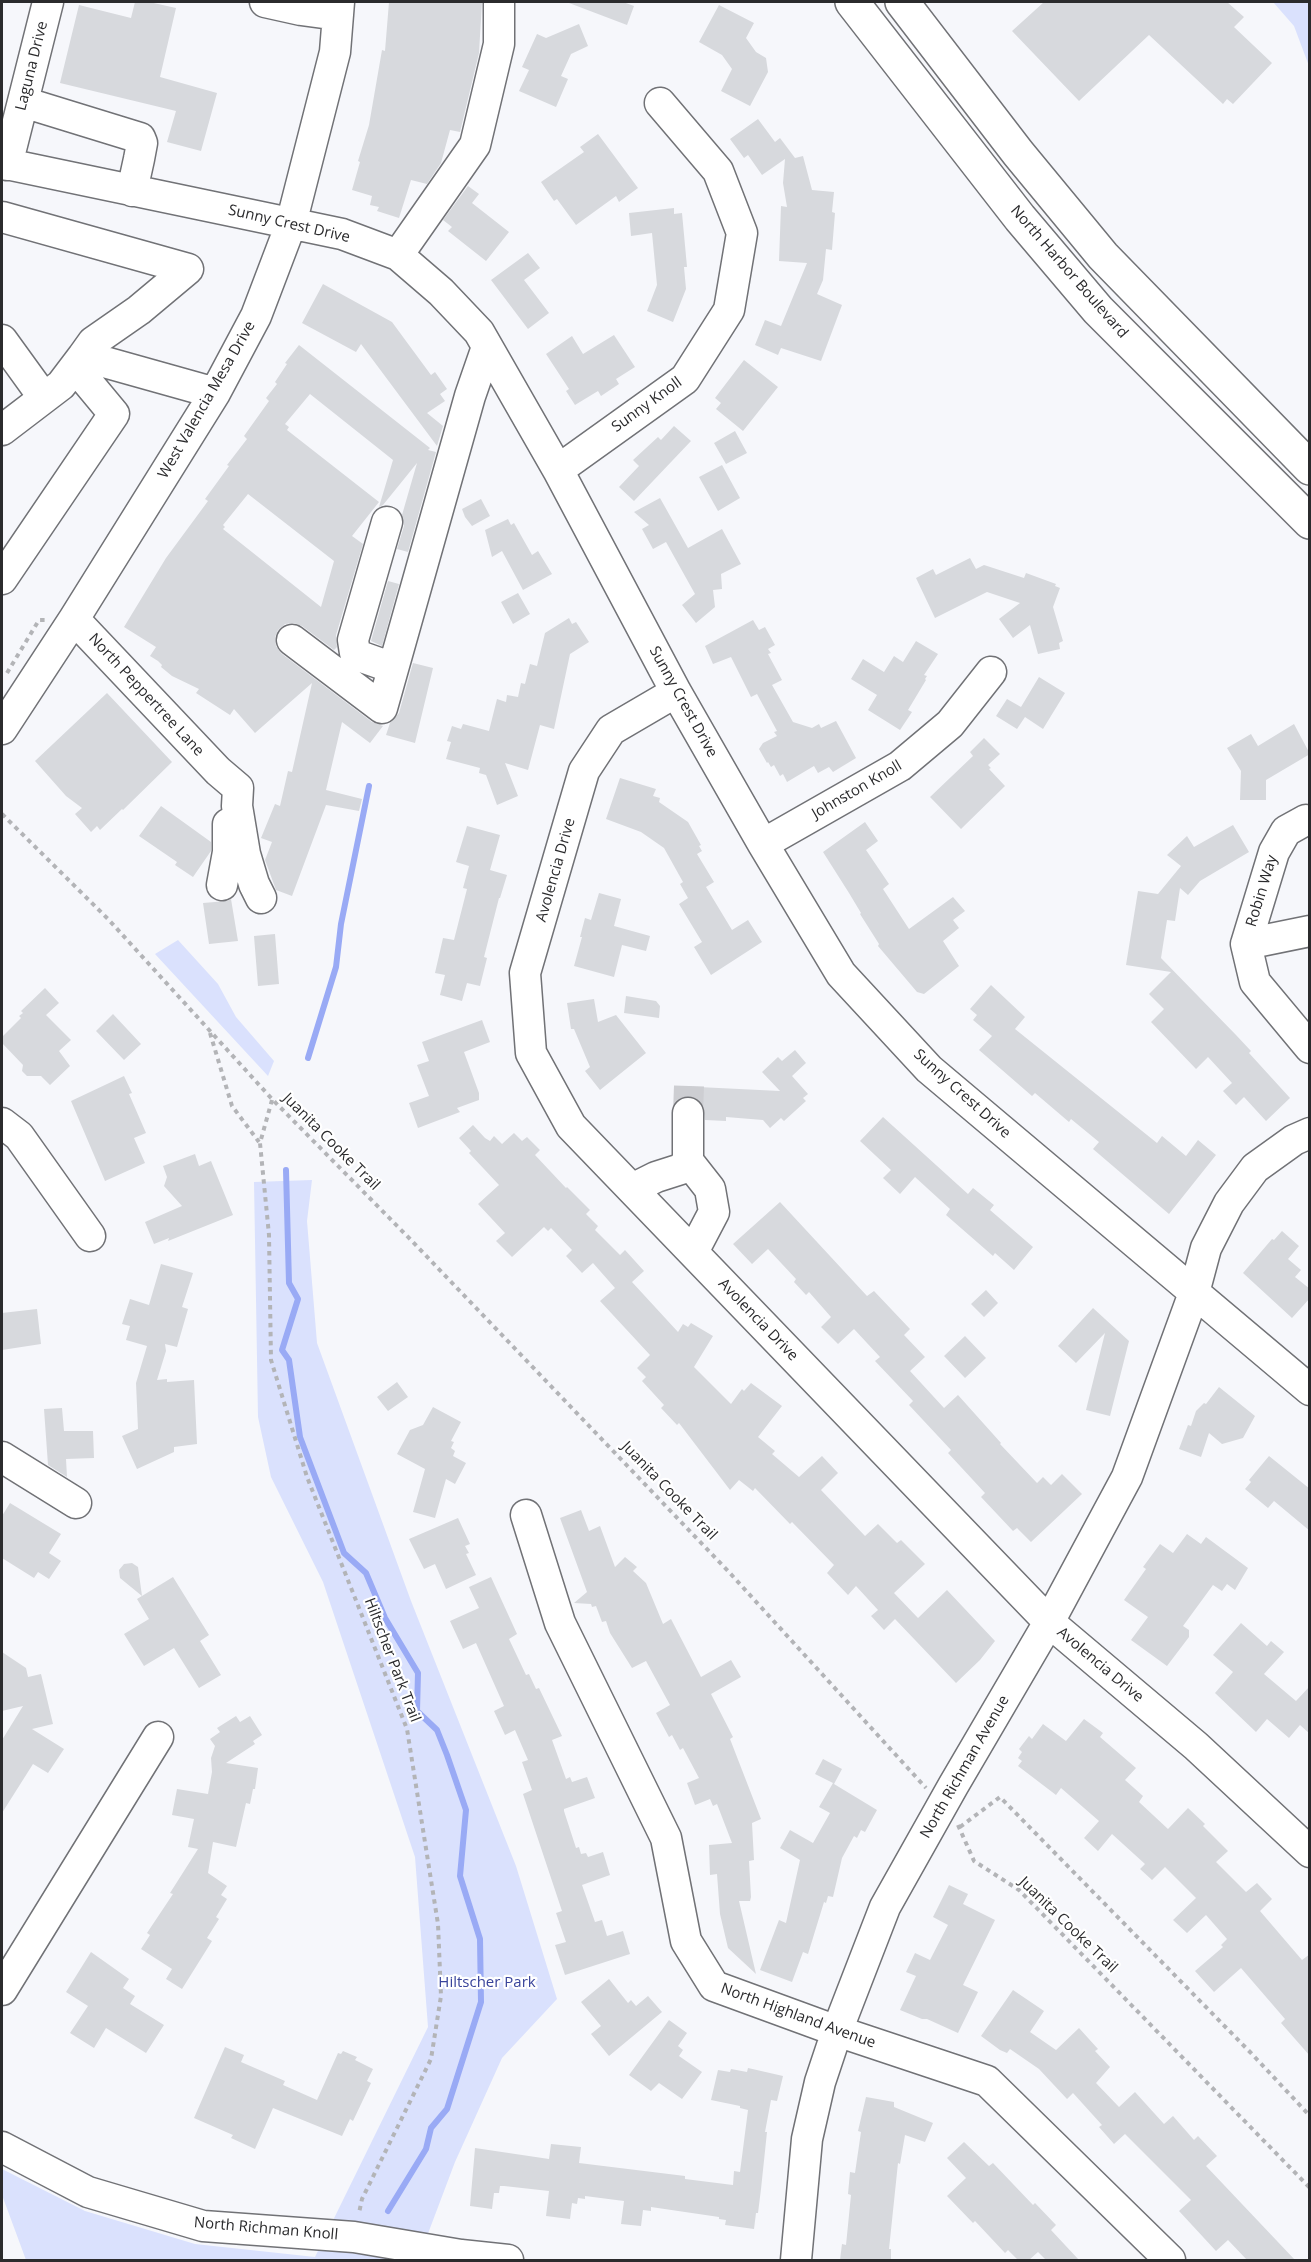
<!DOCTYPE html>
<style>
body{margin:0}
#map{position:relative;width:1311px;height:2262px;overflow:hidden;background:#f6f7fb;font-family:"Open Sans",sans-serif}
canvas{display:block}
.frame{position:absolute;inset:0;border:3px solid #2b2b2d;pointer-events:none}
</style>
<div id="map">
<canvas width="1311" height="2262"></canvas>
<div class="frame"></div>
</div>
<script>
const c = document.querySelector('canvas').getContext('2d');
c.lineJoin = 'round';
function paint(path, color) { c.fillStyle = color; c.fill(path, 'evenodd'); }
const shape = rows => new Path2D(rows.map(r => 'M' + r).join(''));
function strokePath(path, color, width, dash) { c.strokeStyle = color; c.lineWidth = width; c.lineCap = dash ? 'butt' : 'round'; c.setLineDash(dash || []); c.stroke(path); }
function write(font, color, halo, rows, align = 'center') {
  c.font = font + ' "Open Sans",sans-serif'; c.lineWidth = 4.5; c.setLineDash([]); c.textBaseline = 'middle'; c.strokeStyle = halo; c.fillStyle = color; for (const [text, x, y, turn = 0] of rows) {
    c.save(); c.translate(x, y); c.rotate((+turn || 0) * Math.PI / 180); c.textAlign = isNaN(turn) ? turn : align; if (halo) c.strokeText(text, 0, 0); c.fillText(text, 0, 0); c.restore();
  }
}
const green = shape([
 [1273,2,1309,2,1309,66,1294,26],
 [178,940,218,984,236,1017,274,1061,268,1076,155,954],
 [312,1180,307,1221,317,1343,411,1601,516,1866,557,1999,502,2058,455,2162,418,2260,26,2260,2,2195,2,2169,85,2211,195,2244,315,2257,428,2027,415,1857,323,1582,271,1477,258,1417,254,1182]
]);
const stream = shape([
 [308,1058,336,967,341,924,369,786],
 [286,1170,289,1283,298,1299,282,1350,289,1360,300,1437,344,1553,366,1573,385,1618,418,1673,417,1711,437,1730,447,1755,466,1810,460,1876,480,1939,481,2002,447,2109,431,2128,426,2149,388,2211]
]);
const building = shape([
 [135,2,149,2,176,8,160,77,217,93,201,151,167,142,176,111,60,83,79,5,131,18],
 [389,2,482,2,479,53,460,132,450,130,441,163,427,184,411,180,399,218,377,211,379,207,370,205,372,196,352,190,360,162,358,161,369,125,382,50,385,51],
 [569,2,623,2,634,6,627,25,569,3],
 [1044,2,1227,2,1244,17,1234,27,1272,63,1233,104,1227,99,1223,104,1149,35,1079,101,1012,31],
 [719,5,754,23,746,38,756,52,766,58,768,72,750,106,721,91,732,69,722,55,699,42],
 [579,24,588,46,571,54,561,76,568,79,556,107,519,91,529,70,522,67,537,34,546,38],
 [758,119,775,142,780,138,795,158,803,156,812,190,834,192,832,212,835,213,832,250,826,249,823,280,817,294,842,305,821,361,781,348,778,355,755,345,765,320,781,326,807,263,779,261,781,206,787,207,783,183,785,159,762,175,748,155,744,158,730,139],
 [598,134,638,188,619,202,616,196,576,225,557,199,554,201,541,182,584,152,580,147],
 [468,186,479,194,472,203,509,232,486,261,448,231,452,227,443,220],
 [674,208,674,214,682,213,687,267,684,267,686,289,673,322,647,311,657,285,652,233,631,236,629,213],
 [528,253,540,268,524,280,549,313,528,329,491,280],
 [323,284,392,322,431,375,435,372,447,389,440,394,445,401,427,413,443,426,437,446,361,344,356,352,302,323],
 [614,335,635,367,616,379,619,384,601,396,598,391,575,405,566,391,569,389,546,354,572,336,583,354],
 [299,345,430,448,428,450,436,452,408,552,397,549,404,526,402,515,417,463,383,505,379,507,393,460,310,394,285,424,289,427,287,430,379,502,352,536,363,544,336,635,337,647,334,650,302,626,294,623,285,624,278,630,275,637,276,646,282,654,372,722,383,726,370,743,342,722,326,790,362,799,359,811,326,805,292,896,276,890,265,860,272,842,261,838,275,804,280,806,288,771,292,772,312,683,255,733,234,709,230,715,196,693,199,689,172,676,161,667,162,665,158,661,150,656,156,647,124,627,166,558,208,501,205,499,229,466,227,465,247,439,244,436,269,401,266,398,277,384,275,382,287,364,285,363],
 [248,494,334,561,321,607,223,529,225,527,223,525],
 [744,360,778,387,743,431,716,409,721,403,715,398],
 [674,426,691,441,634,501,619,487,639,466,633,460,658,437,661,440],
 [735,431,747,453,726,464,714,443],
 [722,465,740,498,718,511,699,477],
 [660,498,688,548,722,529,741,564,721,574,722,589,713,590,715,607,696,623,682,605,695,594,666,542,653,549,642,529,649,525,634,512],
 [481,499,490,516,472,526,465,517,462,509],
 [508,519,511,525,514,523,532,555,538,551,552,574,523,590,502,551,492,557,485,530],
 [970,558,976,569,984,565,1024,578,1026,573,1056,584,1055,586,1060,588,1053,607,1063,641,1059,643,1060,649,1038,654,1030,625,1013,638,999,619,1020,603,987,592,935,618,916,578,933,569,936,575],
 [388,581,399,584,382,646,371,641],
 [518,593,530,614,513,624,501,602],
 [569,618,572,624,576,622,589,642,570,654,554,729,540,725,528,770,505,763,518,796,497,805,486,775,479,773,480,768,446,759,451,742,447,741,452,726,461,729,463,724,489,731,497,699,506,702,507,695,518,697,521,683,525,684,530,664,537,666,545,633],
 [753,620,759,630,765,627,775,645,768,649,771,653,768,654,782,680,772,685,793,722,812,728,819,724,821,728,836,721,856,758,833,772,829,767,818,773,814,766,787,782,783,774,780,776,774,765,771,767,768,762,767,763,759,749,763,743,777,736,774,732,777,731,757,694,751,697,731,657,713,664,705,646],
 [916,641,938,654,924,675,927,676,925,679,926,680,908,710,912,712,900,730,868,710,877,695,851,679,863,659,884,672,894,656,903,662],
 [413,663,433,668,415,743,386,735,390,723,399,713],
 [1039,677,1065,693,1043,729,1025,717,1017,729,996,716,1007,699,1021,707],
 [107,693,172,762,123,810,122,809,100,830,97,826,91,832,75,814,82,808,66,796,35,761],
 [1294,724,1310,754,1266,780,1266,800,1240,800,1241,771,1227,748,1251,734,1258,746],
 [984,738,1000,754,988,765,991,768,989,769,1005,786,961,829,930,797,973,756,970,752],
 [620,778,656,789,653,796,660,798,659,802,688,822,701,845,699,846,702,851,697,854,714,882,706,887,732,930,748,920,762,942,711,975,694,947,702,942,679,904,688,898,680,884,683,882,664,848,641,832,606,819],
 [161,806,211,842,211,851,193,877,175,865,177,862,139,836],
 [865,822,878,841,866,850,889,884,883,889,909,929,953,897,965,911,953,920,959,928,943,941,959,966,924,994,917,992,878,946,879,944,860,914,861,913,849,893,823,852],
 [1233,825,1249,852,1200,881,1188,895,1180,888,1175,921,1167,920,1161,958,1236,1035,1251,1051,1249,1053,1290,1098,1266,1121,1244,1097,1236,1105,1223,1091,1232,1083,1208,1057,1196,1069,1151,1022,1164,1009,1149,994,1171,972,1126,965,1138,891,1158,894,1181,866,1167,855,1187,836,1194,847],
 [467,826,500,835,490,870,507,875,500,898,499,898,484,957,487,958,480,986,467,983,462,1001,440,995,445,975,435,973,443,938,454,940,467,889,463,888,469,866,456,862],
 [599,893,621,899,614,926,650,936,646,951,622,945,614,977,574,966,582,937,580,937,585,918,591,920],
 [231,899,238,941,209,944,203,903,227,901],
 [275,934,279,984,258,986,254,936],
 [991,985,1025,1017,1015,1029,1157,1143,1162,1136,1186,1156,1198,1140,1216,1155,1169,1214,1093,1149,1099,1142,1071,1119,1069,1122,1035,1093,1032,1096,979,1050,992,1036,973,1020,977,1015,970,1009],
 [45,988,59,1003,46,1015,71,1040,59,1051,70,1066,50,1085,41,1076,27,1076,22,1071,23,1065,2,1043,2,1037,21,1018,19,1016,23,1013,21,1011],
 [626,996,656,1001,660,1006,659,1018,624,1013],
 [594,999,598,1022,616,1015,646,1053,600,1090,585,1071,590,1067,574,1029,571,1029,567,1003],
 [113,1014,141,1044,124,1060,96,1031],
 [482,1020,490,1042,464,1052,479,1093,479,1100,457,1108,460,1112,418,1128,409,1103,429,1096,417,1065,429,1061,422,1042],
 [795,1050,806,1063,792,1076,808,1094,803,1098,806,1101,784,1121,781,1118,770,1128,763,1120,726,1117,726,1121,705,1120,703,1105,697,1098,687,1096,677,1100,678,1086,780,1091,762,1072,778,1057,782,1061],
 [124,1076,132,1093,129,1094,146,1133,134,1138,145,1163,105,1181,71,1101],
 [883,1117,968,1194,973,1188,994,1205,990,1210,1033,1247,1014,1270,995,1253,993,1256,946,1215,950,1209,915,1177,900,1194,883,1178,891,1170,860,1141],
 [473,1125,485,1138,490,1141,494,1136,502,1144,514,1133,522,1141,527,1137,540,1150,535,1155,566,1188,567,1187,590,1210,586,1214,598,1226,595,1230,620,1255,625,1250,644,1271,632,1282,678,1332,683,1324,688,1327,691,1323,713,1336,694,1367,731,1404,742,1389,744,1391,751,1383,782,1406,758,1437,775,1451,772,1454,799,1477,822,1456,838,1473,821,1490,865,1536,878,1524,897,1543,901,1540,925,1564,894,1593,918,1618,947,1590,995,1641,980,1660,956,1683,895,1619,884,1630,871,1616,878,1610,856,1586,848,1595,827,1573,834,1565,792,1522,790,1524,755,1488,753,1491,739,1480,730,1490,679,1423,677,1425,661,1408,664,1405,642,1381,646,1377,637,1368,650,1355,600,1301,615,1288,593,1263,582,1273,566,1256,572,1250,551,1228,548,1231,544,1227,512,1257,496,1241,505,1233,478,1204,499,1185,469,1153,471,1151,459,1138],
 [195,1154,199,1166,211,1161,233,1215,168,1241,169,1238,154,1244,145,1222,182,1206,164,1186,167,1177,163,1166],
 [780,1202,867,1296,874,1291,910,1329,904,1335,925,1357,910,1371,944,1408,958,1395,1001,1443,1000,1444,1037,1483,1043,1477,1051,1485,1062,1474,1082,1494,1031,1542,1017,1528,1013,1531,981,1497,985,1493,948,1453,951,1450,909,1405,913,1401,875,1361,880,1357,854,1329,838,1344,821,1327,831,1317,809,1292,806,1295,794,1282,796,1279,768,1249,752,1264,733,1244],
 [1282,1231,1299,1246,1288,1259,1301,1270,1295,1277,1310,1289,1310,1298,1292,1318,1243,1273,1272,1239,1274,1240],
 [161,1264,193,1273,182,1307,188,1309,177,1347,165,1344,166,1351,157,1380,167,1379,167,1382,194,1380,197,1444,174,1447,174,1452,137,1469,122,1436,138,1429,136,1383,147,1346,126,1340,130,1326,122,1324,130,1299,149,1305],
 [986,1290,998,1303,984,1317,971,1304],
 [1093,1308,1129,1341,1110,1416,1086,1410,1105,1333,1076,1363,1058,1346],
 [37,1309,41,1344,2,1350,2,1313],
 [965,1336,986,1358,965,1378,944,1356],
 [397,1382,408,1397,388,1411,377,1397],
 [1219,1387,1255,1416,1243,1438,1222,1444,1209,1433,1201,1457,1179,1449,1188,1425,1191,1426,1196,1411,1204,1403,1206,1404],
 [433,1407,461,1422,451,1441,454,1442,451,1448,455,1451,453,1456,466,1463,455,1484,446,1479,435,1518,413,1512,425,1469,397,1454,410,1430,423,1425],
 [62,1408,64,1431,93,1431,94,1458,66,1459,67,1477,48,1465,44,1409],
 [1269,1456,1310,1489,1310,1531,1274,1501,1268,1508,1245,1489,1251,1482,1249,1480],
 [10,1503,61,1534,49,1553,61,1561,49,1579,38,1572,34,1578,2,1558,2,1516],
 [581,1510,589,1531,600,1526,615,1567,625,1557,637,1567,633,1571,646,1583,663,1624,671,1619,701,1677,731,1660,741,1677,711,1694,733,1737,730,1739,761,1819,752,1823,754,1860,749,1861,751,1897,750,1901,739,1901,756,1974,728,1948,720,1914,717,1874,710,1875,709,1845,732,1843,717,1804,713,1806,710,1799,695,1805,687,1783,699,1778,683,1748,680,1750,672,1735,669,1737,656,1713,670,1705,646,1661,632,1668,610,1633,606,1621,602,1622,596,1606,592,1607,591,1604,574,1603,587,1592,560,1518],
 [458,1518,470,1544,465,1546,469,1553,466,1554,476,1575,446,1589,435,1564,424,1569,409,1539],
 [1187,1534,1201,1544,1206,1537,1248,1568,1235,1590,1227,1584,1222,1591,1213,1585,1183,1626,1189,1630,1189,1637,1167,1666,1131,1640,1148,1617,1124,1600,1146,1569,1143,1567,1160,1544,1173,1553],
 [132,1563,138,1567,142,1596,120,1578,119,1570,124,1564],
 [173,1577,209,1635,200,1641,221,1675,199,1688,174,1648,144,1666,124,1634,149,1619,137,1599],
 [491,1577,517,1634,509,1639,526,1675,529,1674,536,1689,539,1688,562,1736,552,1740,566,1779,570,1777,572,1782,587,1777,595,1798,564,1809,564,1811,576,1848,579,1847,581,1854,586,1853,588,1857,603,1852,610,1875,582,1885,595,1922,602,1920,607,1936,623,1931,630,1954,565,1975,555,1945,566,1942,556,1913,562,1911,523,1794,532,1790,522,1762,528,1760,515,1730,505,1735,494,1711,504,1706,476,1643,463,1649,450,1621,479,1608,469,1587],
 [1241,1623,1267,1646,1271,1641,1284,1652,1264,1674,1296,1701,1310,1686,1310,1734,1300,1725,1289,1738,1267,1719,1256,1732,1215,1693,1233,1672,1213,1655],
 [2,1652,26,1668,28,1677,41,1674,53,1724,32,1729,64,1749,48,1773,33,1764,2,1813,2,1740,23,1706,2,1711],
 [236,1716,240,1722,250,1716,262,1735,253,1741,255,1744,226,1763,258,1768,255,1789,253,1789,250,1804,246,1803,236,1847,213,1842,208,1873,227,1886,221,1895,227,1899,216,1917,219,1919,207,1938,212,1941,182,1989,166,1979,172,1969,141,1949,150,1935,147,1933,173,1894,170,1893,198,1849,188,1847,194,1819,172,1815,177,1789,208,1794,212,1772,211,1758,215,1746,210,1739,220,1732,217,1728],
 [1084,1719,1103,1733,1100,1737,1136,1768,1125,1780,1143,1796,1139,1802,1168,1829,1188,1808,1205,1824,1203,1826,1228,1851,1216,1862,1246,1892,1257,1883,1272,1899,1260,1911,1302,1960,1310,1954,1310,2056,1281,2023,1285,2019,1241,1968,1214,1992,1195,1971,1223,1947,1221,1945,1227,1939,1206,1915,1187,1933,1173,1920,1196,1898,1165,1867,1152,1880,1140,1869,1145,1864,1112,1834,1098,1851,1084,1838,1099,1821,1061,1788,1056,1795,1018,1766,1022,1761,1018,1758,1022,1752,1019,1749,1029,1736,1032,1739,1043,1724,1066,1741],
 [823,1759,842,1769,834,1784,877,1810,865,1832,861,1830,857,1838,854,1836,842,1858,833,1897,828,1896,826,1903,824,1902,808,1954,803,1952,792,1982,760,1970,779,1920,786,1923,800,1860,780,1848,790,1830,813,1843,830,1813,819,1807,833,1783,815,1774],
 [949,1885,968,1894,963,1904,995,1920,963,1985,978,1992,958,2033,927,2019,922,2019,900,2010,916,1976,906,1972,915,1953,930,1960,948,1925,933,1917],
 [91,1952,129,1979,123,1988,135,1996,130,2004,164,2025,146,2053,106,2028,94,2048,70,2033,88,2006,66,1992],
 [609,1979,628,2003,631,2000,636,2006,648,1996,662,2012,609,2056,591,2034,601,2026,581,2002],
 [1013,1990,1044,2011,1030,2032,1056,2050,1079,2028,1098,2049,1095,2051,1110,2067,1096,2083,1119,2107,1135,2092,1164,2124,1173,2116,1194,2140,1198,2136,1217,2156,1206,2166,1295,2260,1247,2260,1228,2240,1216,2251,1179,2211,1191,2200,1125,2134,1114,2144,1099,2127,1102,2125,1073,2093,1067,2099,1039,2069,1010,2049,1007,2053,1000,2050,981,2036],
 [669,2020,687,2033,678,2046,683,2050,679,2056,702,2072,682,2099,659,2083,651,2091,629,2075],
 [225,2047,244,2055,241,2062,285,2081,283,2085,317,2100,338,2053,341,2054,343,2051,357,2057,355,2060,373,2069,367,2081,371,2083,353,2121,350,2119,342,2136,273,2108,255,2149,231,2138,233,2135,194,2118],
 [748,2068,783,2076,777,2101,771,2100,765,2132,767,2132,761,2189,758,2213,756,2213,754,2229,725,2225,726,2220,719,2219,719,2217,651,2207,651,2211,643,2210,641,2226,621,2224,624,2201,585,2196,585,2199,578,2198,577,2204,572,2203,570,2219,546,2216,549,2191,504,2186,500,2186,499,2193,494,2193,492,2209,470,2206,475,2148,549,2159,551,2144,581,2147,579,2163,685,2176,685,2179,733,2185,734,2171,740,2172,748,2110,740,2108,740,2106,711,2100,718,2070,730,2072,731,2069,747,2072],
 [866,2097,894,2102,894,2107,933,2123,925,2142,905,2135,900,2164,898,2163,889,2249,891,2249,891,2260,840,2260,842,2244,846,2245,851,2195,848,2194,850,2172,855,2173,861,2132,858,2131],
 [964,2142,989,2166,993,2163,1033,2205,1035,2203,1056,2225,1051,2230,1079,2260,1046,2260,1038,2252,1029,2260,1018,2260,1008,2250,1005,2253,975,2221,973,2223,947,2196,966,2178,947,2158]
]);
const minorTunnel = shape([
 [688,1113,689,1086]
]);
const path = shape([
 [7,673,39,620,45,620],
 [2,814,108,919,272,1099,410,1239,728,1571,926,1788],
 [210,1033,232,1106,259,1142],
 [272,1100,260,1143,269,1235,271,1360,307,1477,407,1729,438,1924,441,1996,431,2059,362,2199,359,2213],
 [958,1825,974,1861,1019,1890,1310,2188],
 [960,1827,1000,1797,1251,2053,1310,2116]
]);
const minor = shape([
 [265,2,301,10,338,15],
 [23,102,140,138,142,143,139,159,132,191],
 [2,163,342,234,398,255,441,292,479,332,558,470,676,692,763,844,841,974,929,1069,1310,1390],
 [7,165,48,2],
 [2,217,188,269,139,310,93,342,83,356,215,393],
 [398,255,475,145,499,44,499,2],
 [2,340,44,398],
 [2,430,61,385,83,356],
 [558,470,685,379,729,310,742,233,718,171,660,103],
 [387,522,353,640,355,653,362,657,393,668],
 [2,579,114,414,75,367],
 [74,619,218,771,238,788,237,806,245,854,254,884,261,898],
 [292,640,382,708,470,396,487,347],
 [676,692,611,730,584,771,525,973,531,1053,571,1126,1049,1622,1196,1746,1310,1852],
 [2,729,74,619,215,393,256,316,291,224,335,52,339,2],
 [1310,821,1306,820,1286,831,1274,852,1246,944,1255,982,1310,1048],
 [763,844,900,766,950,724,991,672],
 [222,885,228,852,228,824],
 [1246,944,1310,931],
 [2,1123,19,1136,90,1236],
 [688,1161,710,1189,714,1212,693,1252],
 [632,1189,656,1177,681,1169,688,1161,688,1113],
 [2,1457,76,1503],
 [526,1515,560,1623,666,1838,686,1941,714,1986,837,2031,987,2081,1170,2260],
 [2,1990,158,1737],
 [2,2147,88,2192,203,2226,354,2237,461,2255,508,2260],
 [796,2260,807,2139,820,2082,837,2031,885,1907,953,1786,1049,1622,1127,1477,1194,1293,1206,1248,1229,1203,1255,1168,1294,1140,1310,1133]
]);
const major = shape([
 [852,2,1020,218,1098,310,1310,522],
 [902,2,1018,153,1103,256,1310,468]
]);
const streetNames = [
 ["Laguna Drive",32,66,-76],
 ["Sunny Crest Drive",289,224,13],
 ["North Harbor Boulevard",1069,272,49],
 ["West Valencia Mesa Drive",207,400,-60],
 ["Sunny Knoll",647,405,-36],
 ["North Peppertree Lane",146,695,47],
 ["Sunny Crest Drive",683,702,61],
 ["Johnston Knoll",857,790,-30],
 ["Avolencia Drive",556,870,-74],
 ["Robin Way",1262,891,-73],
 ["Sunny Crest Drive",962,1094,42],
 ["Juanita Cooke Trail",331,1142,45],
 ["Avolencia Drive",758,1320,46],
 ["Juanita Cooke Trail",669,1491,46],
 ["Hiltscher Park Trail",392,1660,69],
 ["Avolencia Drive",1100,1665,40],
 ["North Richman Avenue",965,1767,-60],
 ["Juanita Cooke Trail",1068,1925,44],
 ["North Highland Avenue",798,2016,20],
 ["North Richman Knoll",266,2229,5]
];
const parkNames = [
 ["Hiltscher Park",487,1983]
];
paint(green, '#dae1fd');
strokePath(stream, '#99aaf5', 6);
paint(building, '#d7d9dd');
strokePath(minorTunnel, '#cdced2', 30, [30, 15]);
strokePath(minor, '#717276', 33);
strokePath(major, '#717276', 36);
strokePath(path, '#b3b4b7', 4, [4.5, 4.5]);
strokePath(minor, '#fff', 30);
strokePath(major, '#fff', 33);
write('15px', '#2b2b2d', '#fff', streetNames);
write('15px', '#39449b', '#fff', parkNames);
</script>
